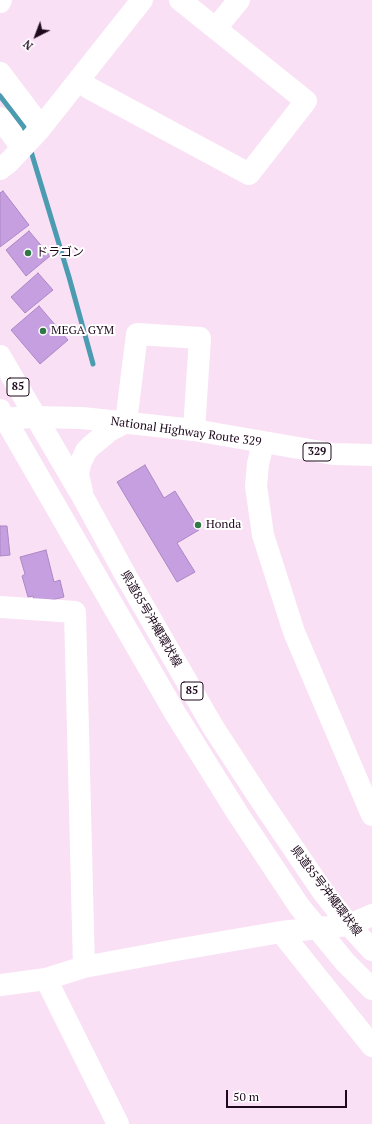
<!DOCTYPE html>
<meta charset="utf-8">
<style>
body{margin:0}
#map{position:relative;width:372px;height:1124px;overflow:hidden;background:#f9e0f5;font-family:"PT Serif",serif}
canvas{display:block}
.north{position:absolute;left:16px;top:16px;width:40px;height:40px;-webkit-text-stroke:3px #fff;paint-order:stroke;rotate:222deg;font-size:11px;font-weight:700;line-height:16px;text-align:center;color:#1f091d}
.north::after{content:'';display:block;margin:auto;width:14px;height:18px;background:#1f091d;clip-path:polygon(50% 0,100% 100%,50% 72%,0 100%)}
.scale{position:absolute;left:226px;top:1090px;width:121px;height:18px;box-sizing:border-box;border:2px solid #1f091d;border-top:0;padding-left:5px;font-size:12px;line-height:14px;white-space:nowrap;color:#1f091d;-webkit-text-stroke:3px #fff;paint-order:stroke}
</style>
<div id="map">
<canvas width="372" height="1124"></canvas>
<div class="north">N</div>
<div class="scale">50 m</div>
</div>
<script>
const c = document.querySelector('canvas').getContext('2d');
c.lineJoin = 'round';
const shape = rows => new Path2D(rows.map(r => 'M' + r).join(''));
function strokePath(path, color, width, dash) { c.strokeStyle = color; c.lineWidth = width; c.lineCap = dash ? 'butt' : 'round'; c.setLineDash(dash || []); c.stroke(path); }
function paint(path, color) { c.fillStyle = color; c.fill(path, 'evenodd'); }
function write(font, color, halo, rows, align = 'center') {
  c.font = font + ' "PT Serif","Noto Sans JP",serif'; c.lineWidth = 4; c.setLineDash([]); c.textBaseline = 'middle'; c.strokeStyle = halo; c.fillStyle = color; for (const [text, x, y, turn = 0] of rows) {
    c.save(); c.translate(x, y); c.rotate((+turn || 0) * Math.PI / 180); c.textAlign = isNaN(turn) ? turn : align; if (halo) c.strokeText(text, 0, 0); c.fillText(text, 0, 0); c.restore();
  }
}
const stream = shape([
 [0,96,24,127,26,135],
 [30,148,69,277,93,364]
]);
const building = shape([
 [3,191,29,225,0,247,0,193,3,191],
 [29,231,50,256,26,276,6,250,29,231],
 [38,273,53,290,25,313,11,297,38,273],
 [39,306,68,340,40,364,11,330,39,306],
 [145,465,164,498,175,491,199,530,177,543,195,572,177,582,117,482,145,465],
 [0,526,7,526,10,555,0,556,0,526],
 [46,550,54,582,60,580,64,597,35,604,33,596,28,597,22,576,25,574,20,557,46,550]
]);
const minor = shape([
 [0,2,1,0],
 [216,28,239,0],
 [0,73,41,127],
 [79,79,89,88,249,174,306,101,180,0],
 [0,118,22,148],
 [0,169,9,162,39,130,142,0],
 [126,422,137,334,200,338,194,430],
 [263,443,258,464,256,486,263,535,294,632,372,815],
 [0,607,75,612,84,967],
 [281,932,372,1046],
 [46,979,118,1124],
 [0,985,46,979,84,967,176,950,281,932,349,925,372,915]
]);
const major = shape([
 [0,356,84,499,126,576,213,727,260,799,323,892,349,925,372,950],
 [0,410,175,713,238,814,299,906,345,962,372,989],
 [82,492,78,475,80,464,86,451,91,446,109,431,126,422]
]);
const highway = shape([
 [0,419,35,417,82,418,194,430,333,454,372,455]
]);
const markers = [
 [28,253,4,"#307947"],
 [43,331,4,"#307947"],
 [198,525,4,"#307947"]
];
const shields = [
 [18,387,22],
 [317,452,28],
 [192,691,22]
];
const shieldNames = [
 ["85",18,387],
 ["329",317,452],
 ["85",192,691]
];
const poiNames = [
 ["ドラゴン",36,253],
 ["MEGA GYM",51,331],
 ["Honda",206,525]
];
const streetNames = [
 ["National Highway Route 329",186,432,8],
 ["県道85号沖縄環状線",151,619,60],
 ["県道85号沖縄環状線",326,891,53]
];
strokePath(stream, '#4b9cb1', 5);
paint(building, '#c59fdf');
strokePath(building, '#ac87c5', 1);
strokePath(minor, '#fff', 22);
strokePath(major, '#fff', 22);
strokePath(highway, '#fff', 22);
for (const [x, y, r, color] of markers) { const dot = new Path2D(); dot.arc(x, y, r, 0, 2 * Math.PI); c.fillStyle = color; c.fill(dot); strokePath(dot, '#fff', 1.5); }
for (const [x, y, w] of shields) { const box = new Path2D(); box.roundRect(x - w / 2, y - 9, w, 18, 3); c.fillStyle = '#fff'; c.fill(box); strokePath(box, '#1f091d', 1); }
write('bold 11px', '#1f091d', null, shieldNames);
write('12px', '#1f091d', '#fff', poiNames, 'left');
write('12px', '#1f091d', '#fff', streetNames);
</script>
